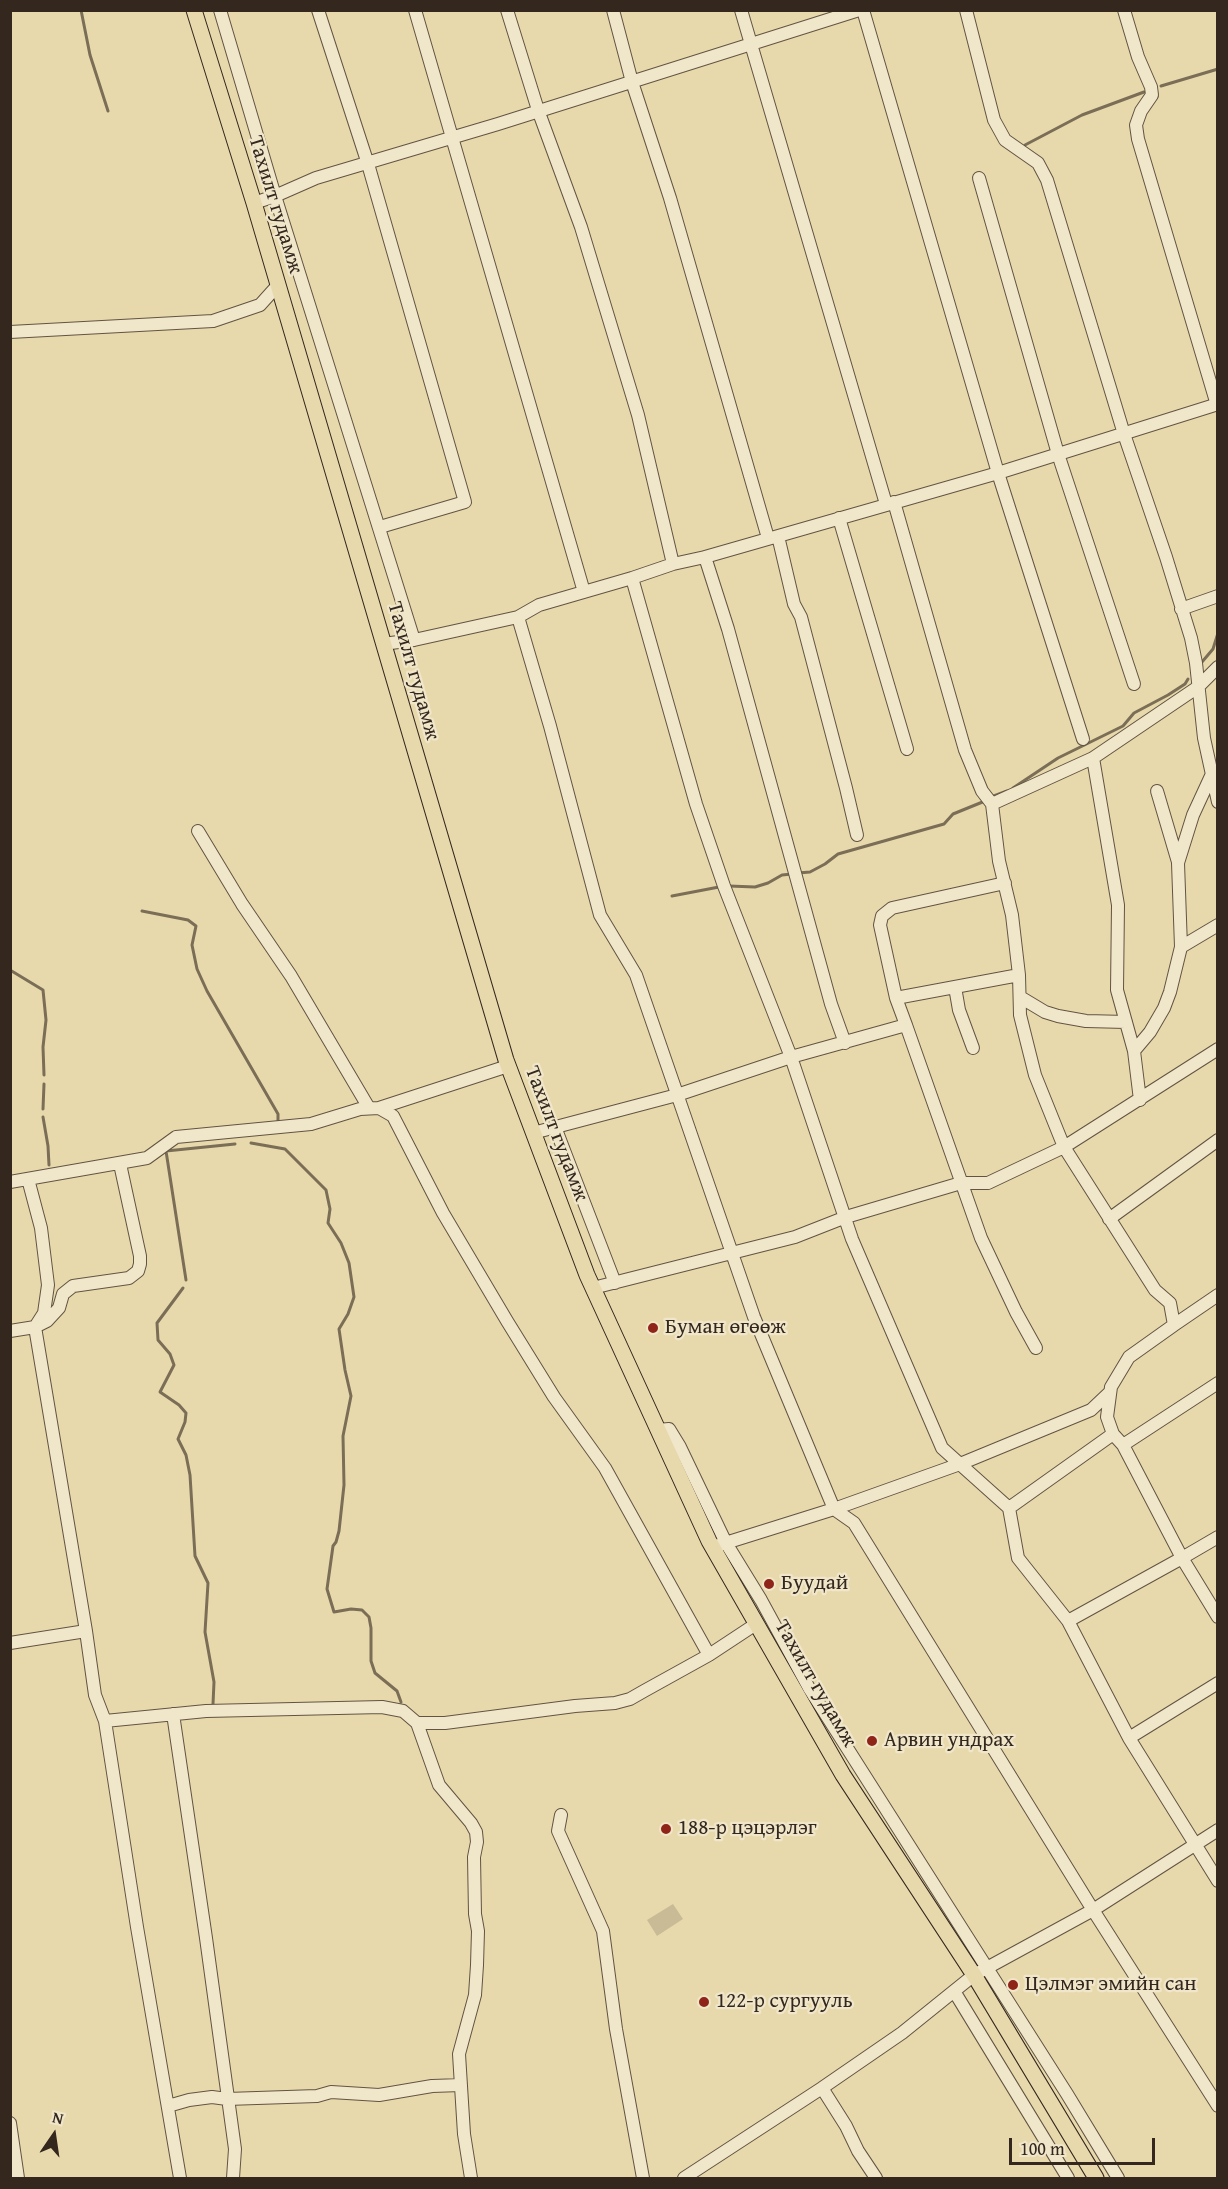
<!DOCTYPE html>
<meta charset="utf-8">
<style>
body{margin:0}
#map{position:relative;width:1228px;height:2189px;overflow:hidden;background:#e8d9ad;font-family:"Gentium Book Plus",serif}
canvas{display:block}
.frame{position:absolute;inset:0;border:12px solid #34281e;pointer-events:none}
.north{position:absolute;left:24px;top:2105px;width:60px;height:60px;-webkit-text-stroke:4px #f0e6ca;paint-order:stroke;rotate:13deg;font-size:16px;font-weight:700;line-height:24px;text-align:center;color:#34281e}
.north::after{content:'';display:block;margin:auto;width:21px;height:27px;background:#34281e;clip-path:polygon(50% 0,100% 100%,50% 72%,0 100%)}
.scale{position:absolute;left:1009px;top:2138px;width:146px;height:27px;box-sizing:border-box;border:3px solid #34281e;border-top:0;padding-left:8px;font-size:18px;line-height:21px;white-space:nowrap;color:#34281e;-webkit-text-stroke:4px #f0e6ca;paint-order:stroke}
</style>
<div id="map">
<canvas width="1228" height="2189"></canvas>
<div class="frame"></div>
<div class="north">N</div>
<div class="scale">100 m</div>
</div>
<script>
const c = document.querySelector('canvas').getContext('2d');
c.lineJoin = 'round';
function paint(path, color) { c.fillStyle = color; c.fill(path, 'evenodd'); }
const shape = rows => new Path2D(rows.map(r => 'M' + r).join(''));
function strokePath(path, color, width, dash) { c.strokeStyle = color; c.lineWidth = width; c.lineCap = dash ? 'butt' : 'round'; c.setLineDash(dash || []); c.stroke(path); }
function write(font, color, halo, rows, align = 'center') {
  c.font = font + ' "Gentium Book Plus",serif'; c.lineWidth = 4.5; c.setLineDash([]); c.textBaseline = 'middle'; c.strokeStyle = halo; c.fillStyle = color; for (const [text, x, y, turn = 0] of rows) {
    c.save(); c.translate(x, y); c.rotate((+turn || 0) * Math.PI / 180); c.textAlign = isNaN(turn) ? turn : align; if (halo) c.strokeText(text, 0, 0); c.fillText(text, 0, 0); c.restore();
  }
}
const green = shape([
 [673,1904,683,1919,657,1936,647,1920]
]);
const stream = shape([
 [81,10,90,55,108,111],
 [1161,86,1218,69],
 [1025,145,1082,115,1144,92],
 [1202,662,1213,649,1218,633],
 [1013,788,1058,758,1123,726,1134,713,1168,695,1185,684,1188,679],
 [991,797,1007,791],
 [798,873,810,872,825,864,838,854,944,824,953,814,985,801],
 [729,886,755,887,768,883,782,875,792,874],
 [672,896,719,887],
 [142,911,188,920,196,926,192,945,197,969,207,991,278,1114,278,1120],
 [10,970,43,990,46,1020,43,1047,44,1075],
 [43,1109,44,1084],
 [43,1117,48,1146,49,1165],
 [251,1143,285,1149,326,1190,330,1209,328,1223,341,1243,349,1263,354,1297,348,1314,339,1329,345,1370,351,1396,343,1436,344,1485,339,1531,336,1542,333,1546,327,1589,334,1612,351,1609,362,1610,369,1617,371,1628,371,1661,375,1673,397,1691,401,1702],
 [186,1280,166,1151,235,1144],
 [183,1288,157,1323,158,1340,170,1354,174,1365,160,1392,179,1405,186,1413,185,1422,178,1439,186,1455,190,1475,195,1556,208,1583,205,1632,214,1682,213,1704]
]);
const minor = shape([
 [220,10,275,196,414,640],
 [318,10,368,164,465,502,380,527],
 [415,10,584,592],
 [507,10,538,110,581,227,638,415,673,564],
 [613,10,632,82,670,198,768,538],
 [741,10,886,504],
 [863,10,998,473,1083,739],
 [966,10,994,120,1005,140,1038,163,1047,180,1124,434,1166,557,1191,638,1196,663,1204,738,1218,802],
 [1124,10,1138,57,1151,87,1152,95,1141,111,1136,125,1138,139,1217,405],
 [979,178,1058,454,1134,684],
 [254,203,275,196,316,178,498,124,859,10],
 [10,332,213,321,260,305,278,285],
 [894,502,965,750,982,791,992,804,999,861,1012,915,1019,975,1020,1015,1035,1075,1064,1147,1155,1290,1170,1303,1174,1325,1218,1295],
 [839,518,907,749],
 [778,536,794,604,801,617,846,788,857,835],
 [705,557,728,629,831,1004,845,1043],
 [632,578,696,804,724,886,791,1057,852,1239,942,1448,1009,1508,1018,1558,1068,1621,1129,1738,1218,1881],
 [1181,609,1218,596],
 [518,617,550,726,600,915,636,975,754,1317,834,1509,854,1523,1093,1910,1218,2106],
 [383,644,414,640,518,617,539,605,632,578,673,564,705,557,998,473,1218,404],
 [1093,758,1118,905,1117,990,1134,1051,1140,1100],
 [1157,791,1178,862],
 [992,804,1093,758,1198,687,1218,667],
 [198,831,242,904,291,976,369,1108],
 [1181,947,1218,925],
 [955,987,959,1010,973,1048],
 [1020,997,1045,1012,1058,1016,1086,1021,1126,1022],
 [896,998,880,925,882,916,892,908,1005,883],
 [906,1025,981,1238,1016,1312,1036,1348],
 [1134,1051,1150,1032,1164,1008,1170,992,1181,947,1178,863,1193,815,1211,776],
 [379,1108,393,1116,443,1213,507,1321,554,1397,605,1468,709,1655],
 [555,1127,615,1283],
 [533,1133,677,1095,791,1057,906,1025,896,998,1019,975],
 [28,1179,41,1228,48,1285,44,1313,35,1327,86,1631,95,1695,105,1721,206,1711,382,1707,403,1711,417,1723,445,1723,575,1706,615,1703,630,1699,644,1691,709,1655,756,1624],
 [10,1182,147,1158,176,1137,311,1124,360,1109,379,1108,508,1066],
 [1109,1219,1218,1140],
 [593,1288,795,1237,846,1217,961,1183,988,1183,1064,1147,1218,1049],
 [10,1331,35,1327,47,1321,59,1308,63,1294,73,1286,129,1278,138,1271,140,1264,140,1256,120,1164],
 [658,1430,669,1429,680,1447,726,1543,761,1600,809,1688,1067,2094,1118,2178],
 [1113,1434,1123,1445,1182,1558,1218,1617],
 [1123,1445,1218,1383],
 [1009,1508,1113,1434,1107,1417,1111,1387,1129,1357,1174,1325],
 [719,1545,834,1509,960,1464,1091,1410,1110,1392],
 [1068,1621,1182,1558,1218,1537],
 [10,1643,86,1631],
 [173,1714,206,1938,235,2149,233,2178],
 [105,1721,137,1927,180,2178],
 [417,1723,439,1785,471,1823,476,1832,477,1842,474,1857,475,1914,478,1931,477,1965,475,1995,459,2054,464,2134,471,2178],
 [1129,1738,1218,1683],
 [561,1815,558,1831,603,1931,616,2029,643,2178],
 [954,1991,1068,2178],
 [168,2106,189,2100,212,2097,227,2099,317,2096,331,2092,379,2095,432,2086,461,2085],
 [10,2123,18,2178],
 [684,2178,822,2088],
 [876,2178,858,2151,846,2126,822,2088,902,2033,974,1975,1093,1910,1218,1830]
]);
const major = shape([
 [194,10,254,203,506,1060,587,1275,709,1541,843,1775,974,1975,1096,2178]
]);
const markers = [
 [653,1328,6,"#8f2418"],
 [769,1584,6,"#8f2418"],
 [872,1741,6,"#8f2418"],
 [666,1829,6,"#8f2418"],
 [1013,1985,6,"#8f2418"],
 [704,2002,6,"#8f2418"]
];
const streetNames = [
 ["Тахилт гудамж",275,205,73],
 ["Тахилт гудамж",413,671,74],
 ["Тахилт гудамж",556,1134,69],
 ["Тахилт гудамж",815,1684,60]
];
const poiNames = [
 ["Буман өгөөж",665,1328],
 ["Буудай",781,1584],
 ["Арвин ундрах",884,1741],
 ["188-р цэцэрлэг",678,1829],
 ["Цэлмэг эмийн сан",1025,1985],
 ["122-р сургууль",716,2002]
];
paint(green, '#c9bb95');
strokePath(stream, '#7b6e56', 3);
strokePath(minor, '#615442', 14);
strokePath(major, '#34281e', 17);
strokePath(minor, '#f0e6ca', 12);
strokePath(major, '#e8d9ad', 15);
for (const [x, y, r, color] of markers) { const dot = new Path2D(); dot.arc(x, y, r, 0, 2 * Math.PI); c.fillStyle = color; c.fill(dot); strokePath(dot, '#f0e6ca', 2); }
write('21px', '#34281e', '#f0e6ca', streetNames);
write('21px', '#34281e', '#f0e6ca', poiNames, 'left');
</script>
